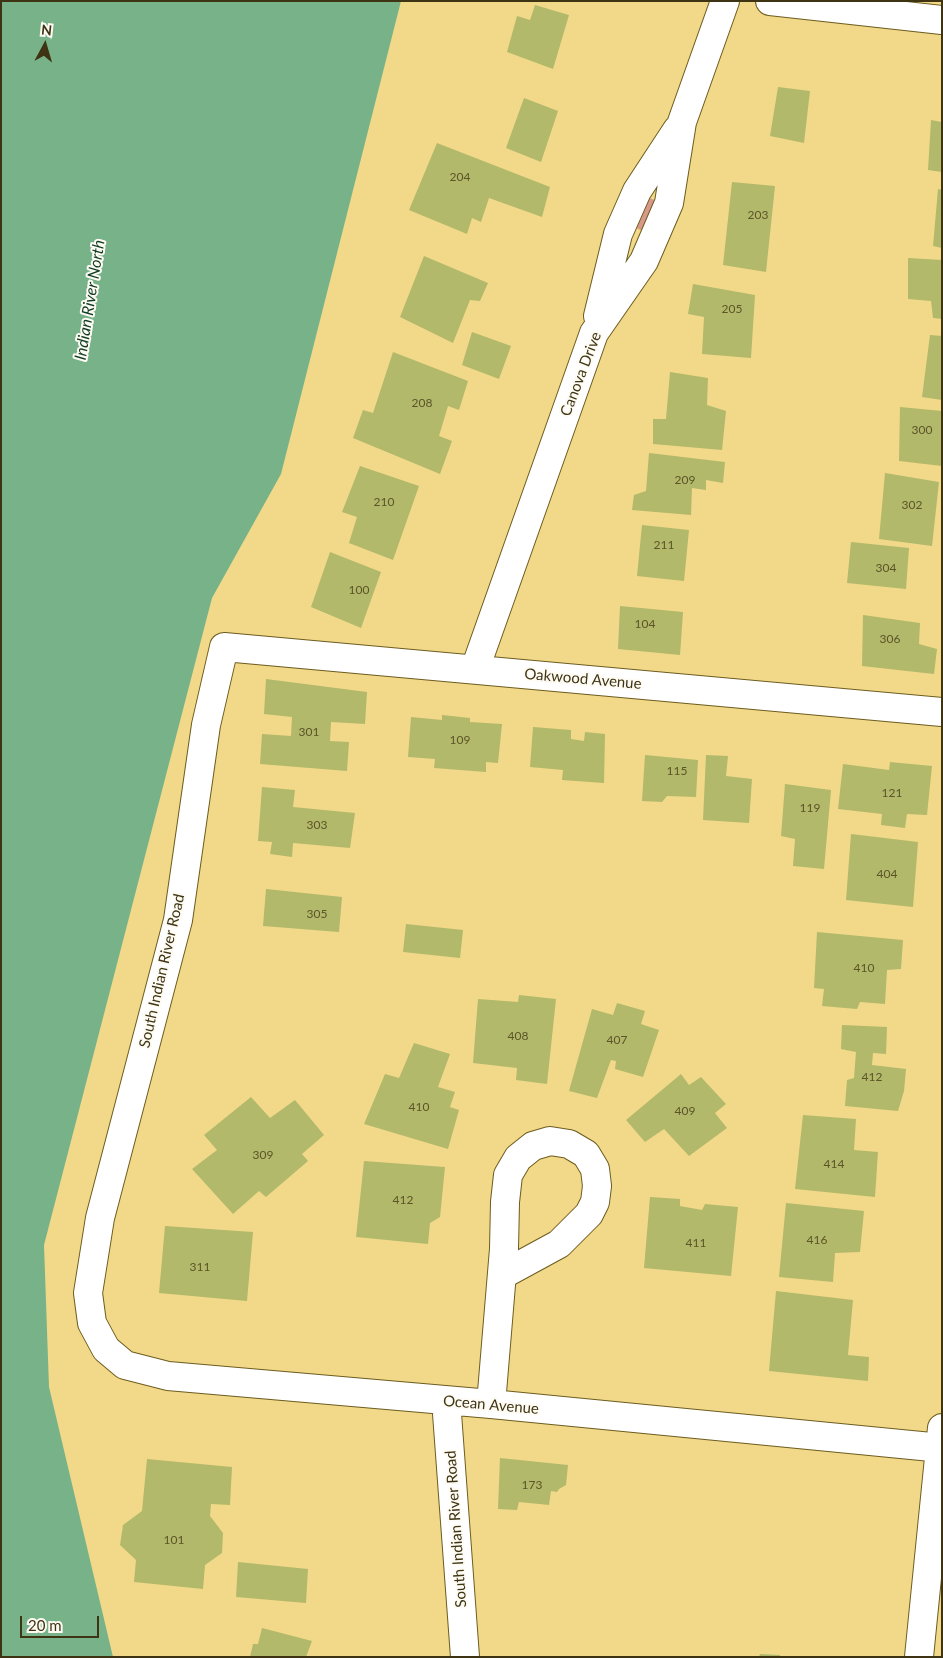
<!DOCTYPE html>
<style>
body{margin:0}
#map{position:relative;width:943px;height:1658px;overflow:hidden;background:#f1d989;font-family:Lato,sans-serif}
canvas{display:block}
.frame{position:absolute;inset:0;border:2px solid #3e3413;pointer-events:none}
.north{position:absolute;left:20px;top:20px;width:50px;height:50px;-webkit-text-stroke:4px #fdfbf3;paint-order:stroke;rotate:6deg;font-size:14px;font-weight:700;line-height:20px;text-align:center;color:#3e3413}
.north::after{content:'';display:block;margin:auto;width:18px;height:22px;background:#3e3413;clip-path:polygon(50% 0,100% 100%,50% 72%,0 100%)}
.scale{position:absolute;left:20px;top:1616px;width:79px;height:22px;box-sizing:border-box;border:2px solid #3e3413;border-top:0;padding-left:6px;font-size:15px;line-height:18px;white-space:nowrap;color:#3e3413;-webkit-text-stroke:4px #fdfbf3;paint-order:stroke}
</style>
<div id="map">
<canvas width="943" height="1658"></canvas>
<div class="frame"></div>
<div class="north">N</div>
<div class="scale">20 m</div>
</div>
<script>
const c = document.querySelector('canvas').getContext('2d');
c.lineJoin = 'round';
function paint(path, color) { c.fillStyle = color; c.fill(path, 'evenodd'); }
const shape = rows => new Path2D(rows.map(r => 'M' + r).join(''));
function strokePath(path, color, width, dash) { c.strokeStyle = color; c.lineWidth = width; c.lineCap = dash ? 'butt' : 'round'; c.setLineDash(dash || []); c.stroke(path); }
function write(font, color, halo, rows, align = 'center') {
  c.font = font + ' Lato,sans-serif'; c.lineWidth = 4; c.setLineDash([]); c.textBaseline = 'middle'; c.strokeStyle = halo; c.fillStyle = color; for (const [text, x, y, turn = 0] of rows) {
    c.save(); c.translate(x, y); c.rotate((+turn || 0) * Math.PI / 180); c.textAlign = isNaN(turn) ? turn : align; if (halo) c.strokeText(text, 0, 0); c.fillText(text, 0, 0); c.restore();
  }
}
const green = shape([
 [645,196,661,203,647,233,632,226]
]);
const water = shape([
 [1,1,401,1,281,474,212,598,44,1245,49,1387,113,1657,1,1657]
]);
const building = shape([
 [535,5,569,15,553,69,507,52,517,16,530,20],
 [778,87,810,91,804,143,770,136],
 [524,98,558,111,541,162,506,148],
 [931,120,942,122,942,172,928,170],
 [437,143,550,187,542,217,489,198,481,222,472,218,467,234,409,210],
 [732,182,775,186,766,272,723,265],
 [938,189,942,190,942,248,933,246],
 [424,256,488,283,480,301,470,300,453,343,400,317],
 [908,258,942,260,942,319,933,318,931,301,908,299],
 [693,284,755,295,751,358,702,354,704,317,688,314],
 [472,332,511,346,499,379,462,365],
 [930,335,942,336,942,400,922,397],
 [393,352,468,381,459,410,448,406,439,436,452,441,440,474,353,438,363,410,373,413],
 [670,372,708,378,707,405,726,411,722,450,653,444,653,419,666,419],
 [900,407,942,411,942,466,899,461],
 [649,453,725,462,723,483,706,480,706,490,692,488,691,515,632,510,634,495,646,491],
 [360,466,419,486,393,560,349,543,357,517,342,512],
 [885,473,939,482,932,546,879,539],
 [642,525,689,530,684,581,637,576],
 [851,542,909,548,906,589,847,583],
 [330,552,381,572,361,628,311,607],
 [620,606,683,612,680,655,618,649],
 [863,615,920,623,919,644,937,649,934,674,862,666],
 [266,679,367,692,365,724,331,722,330,741,349,742,347,771,260,764,262,734,291,736,292,717,264,714],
 [442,715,470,718,470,722,502,724,498,763,486,762,486,772,434,768,435,759,408,757,411,717,442,720],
 [533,727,571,730,571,739,584,741,585,732,605,734,604,783,562,780,563,770,530,767],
 [645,755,698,760,696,797,667,796,662,802,642,801],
 [706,755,728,756,726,776,752,779,749,823,703,820],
 [890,762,932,766,927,815,907,814,905,828,881,825,882,814,838,809,843,764,889,770],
 [785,784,831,790,824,869,793,866,795,839,781,836],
 [262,787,295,790,293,807,355,813,350,848,293,843,292,857,270,854,272,842,258,841],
 [851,834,918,842,913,907,846,900],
 [266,889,342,897,339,932,263,926],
 [406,924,463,930,460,958,403,952],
 [817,932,903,940,901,969,887,970,885,1004,860,1002,857,1009,822,1006,824,989,814,988],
 [519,995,556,999,547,1084,516,1080,517,1068,473,1063,478,999,518,1002],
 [617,1003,645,1011,641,1024,659,1030,643,1077,615,1069,616,1061,611,1060,597,1098,569,1091,592,1009,613,1015],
 [842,1025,887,1027,886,1054,873,1053,872,1065,906,1069,904,1091,898,1111,845,1106,847,1080,854,1078,856,1052,841,1049],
 [414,1043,450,1054,438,1087,455,1092,450,1107,459,1110,448,1149,364,1124,385,1074,399,1078],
 [681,1074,689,1085,701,1077,726,1104,715,1113,727,1128,689,1156,664,1129,645,1142,626,1120],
 [251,1097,270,1118,295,1100,324,1135,302,1154,308,1161,266,1197,259,1191,233,1214,192,1169,217,1150,204,1135],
 [803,1115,856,1119,854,1150,878,1152,875,1197,795,1189],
 [364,1161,445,1167,440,1217,430,1223,428,1244,356,1237],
 [650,1197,680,1199,680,1206,702,1210,705,1204,738,1207,731,1276,644,1268],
 [786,1203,864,1211,860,1252,835,1253,833,1282,779,1277],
 [165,1226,253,1232,247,1301,159,1293],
 [776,1291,853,1300,848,1355,869,1357,868,1381,769,1371],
 [500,1458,568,1465,566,1485,559,1489,557,1492,551,1491,549,1505,519,1502,517,1510,498,1509],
 [147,1459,232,1467,230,1505,211,1504,210,1516,223,1533,222,1553,205,1565,203,1589,134,1582,136,1560,120,1545,123,1525,142,1511],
 [238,1562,308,1569,306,1603,236,1597],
 [262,1628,312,1641,306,1657,250,1657,253,1644,258,1644],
 [760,1654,780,1655,780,1657,759,1657]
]);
const street = shape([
 [770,1,942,20],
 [598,316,618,234,637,191,677,130],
 [475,669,594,333,644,261,669,203,682,122,725,1],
 [942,712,224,647,206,725,178,920,100,1218,88,1293,92,1323,106,1349,125,1365,168,1376,491,1404,942,1448],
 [446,1400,465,1657],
 [491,1404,504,1249,505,1202,508,1175,518,1158,533,1146,550,1141,569,1144,586,1154,595,1169,597,1186,595,1202,589,1214,559,1244,502,1275]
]);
const secondary = shape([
 [919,1657,942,1428]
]);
const numberNames = [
 ["204",460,177],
 ["203",758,215],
 ["205",732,309],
 ["208",422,403],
 ["300",922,430],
 ["209",685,480],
 ["210",384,502],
 ["302",912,505],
 ["211",664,545],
 ["304",886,568],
 ["100",359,590],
 ["104",645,624],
 ["306",890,639],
 ["301",309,732],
 ["109",460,740],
 ["115",677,771],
 ["121",892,793],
 ["119",810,808],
 ["303",317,825],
 ["404",887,874],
 ["305",317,914],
 ["410",864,968],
 ["408",518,1036],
 ["407",617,1040],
 ["412",872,1077],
 ["410",419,1107],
 ["409",685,1111],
 ["309",263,1155],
 ["414",834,1164],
 ["412",403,1200],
 ["416",817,1240],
 ["411",696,1243],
 ["311",200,1267],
 ["173",532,1485],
 ["101",174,1540]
];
const streetNames = [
 ["Canova Drive",581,374,-69],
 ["Oakwood Avenue",583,679,5],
 ["South Indian River Road",162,971,-77],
 ["Ocean Avenue",491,1405,5],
 ["South Indian River Road",456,1529,-94]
];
const waterNames = [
 ["Indian River North",90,300,-81]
];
paint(green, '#d8998b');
paint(water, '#78b289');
paint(building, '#b2b96a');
strokePath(street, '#6d5c1f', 30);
strokePath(secondary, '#6d5c1f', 30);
strokePath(street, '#fff', 28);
strokePath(secondary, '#fff', 28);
write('12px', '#5b5529', null, numberNames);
write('15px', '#3e3413', '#fdfbf3', streetNames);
write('italic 16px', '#0f3c21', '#fdfbf3', waterNames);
</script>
